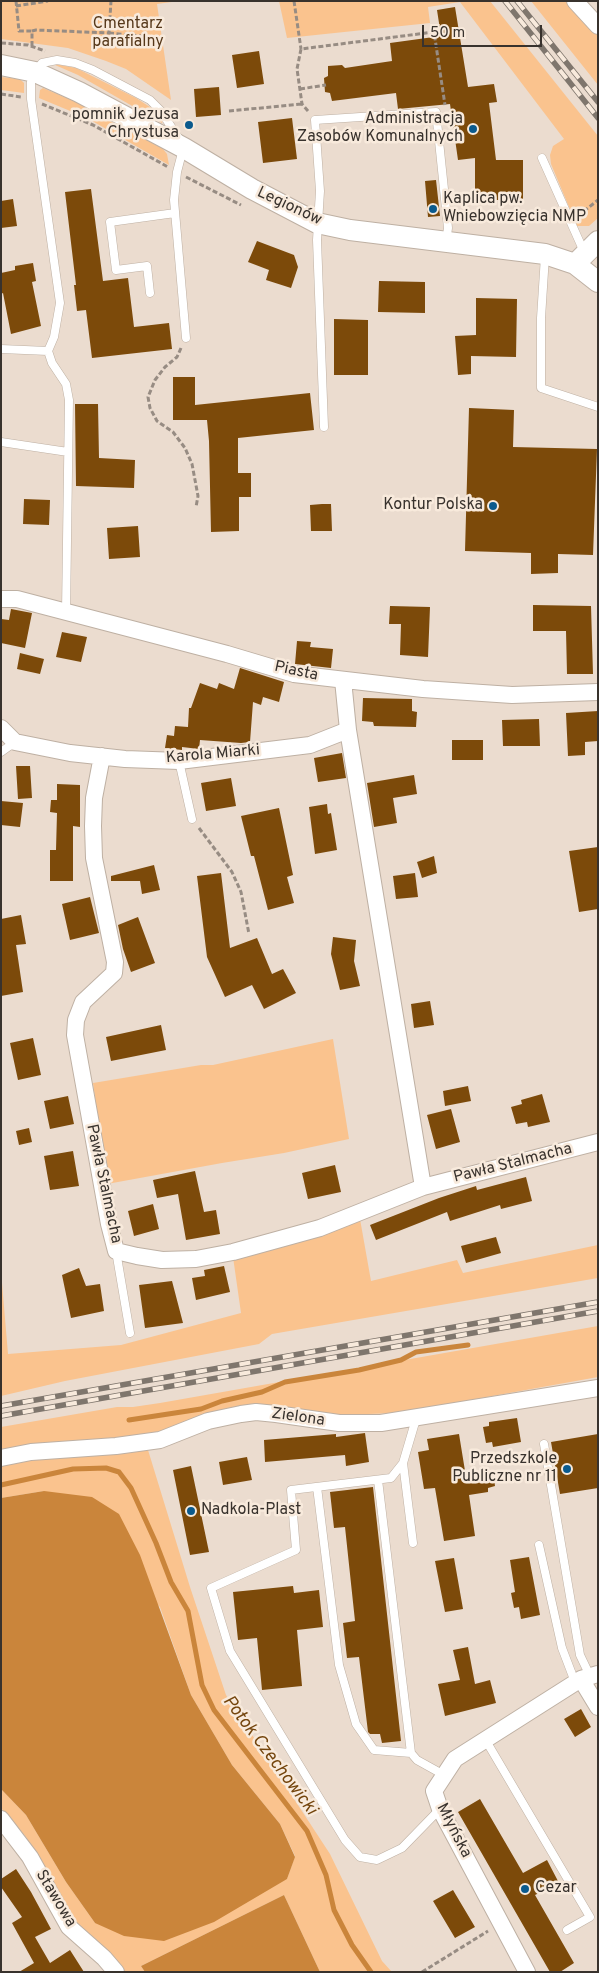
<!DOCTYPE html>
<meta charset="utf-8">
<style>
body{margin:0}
#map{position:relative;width:599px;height:1973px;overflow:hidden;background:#ebdccf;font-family:Overpass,sans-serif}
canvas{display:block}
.frame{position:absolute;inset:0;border:2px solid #38322d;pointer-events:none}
.scale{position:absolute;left:422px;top:25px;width:120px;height:22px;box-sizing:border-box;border:2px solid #38322d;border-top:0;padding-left:6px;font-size:15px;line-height:18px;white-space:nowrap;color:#38322d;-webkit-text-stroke:4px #f8eadc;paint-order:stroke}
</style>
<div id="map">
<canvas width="599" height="1973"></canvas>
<div class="frame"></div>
<div class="scale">50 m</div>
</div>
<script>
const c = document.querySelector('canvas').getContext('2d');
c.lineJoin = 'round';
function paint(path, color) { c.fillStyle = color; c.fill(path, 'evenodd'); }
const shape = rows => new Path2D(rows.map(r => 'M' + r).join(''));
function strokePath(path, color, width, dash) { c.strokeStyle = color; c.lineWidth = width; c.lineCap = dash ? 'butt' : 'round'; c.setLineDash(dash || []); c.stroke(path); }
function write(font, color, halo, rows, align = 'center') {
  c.font = font + ' Overpass,sans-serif'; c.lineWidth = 5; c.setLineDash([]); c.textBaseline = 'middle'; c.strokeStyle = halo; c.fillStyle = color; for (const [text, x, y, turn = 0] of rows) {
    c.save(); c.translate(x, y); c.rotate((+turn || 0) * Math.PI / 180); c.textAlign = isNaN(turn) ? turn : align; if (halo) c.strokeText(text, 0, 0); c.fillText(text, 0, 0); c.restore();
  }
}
const green = shape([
 [1,1,179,1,157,4,171,100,126,69,106,61,68,48,1,39],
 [279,1,490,1,598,136,598,218,589,226,577,226,551,164,550,155,553,146,564,139,460,2,428,7,430,23,287,38],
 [531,1,567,1,598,36,598,85],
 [55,64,76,68,136,98,153,109,163,120,162,123,78,75,55,65],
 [1,77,20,79,24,83,24,93,1,90],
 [43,88,81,104,163,149,167,154,169,165,87,118,39,98,40,90],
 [333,1039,349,1139,284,1153,222,1163,107,1184,93,1083,201,1065,213,1065],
 [360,1219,371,1281,457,1260,463,1273,598,1245,598,1278,272,1334,259,1344,65,1381,1,1396,1,1271,8,1354,121,1345,241,1313,233,1257],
 [598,1326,598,1377,398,1413,338,1415,283,1407,232,1409,161,1431,131,1437,1,1449,1,1427,117,1407,133,1407,160,1403],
 [148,1450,190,1587,226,1695,330,1854,382,1961,392,1972,320,1972,284,1895,141,1966,145,1972,122,1972,76,1923,44,1873,26,1837,1,1808,1,1789,26,1815,66,1882,95,1923,287,1879,295,1856,280,1824,232,1765,191,1695,160,1607,44,1491,1,1498,1,1463]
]);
const water = shape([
 [44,1491,92,1497,119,1514,140,1555,191,1695,232,1765,280,1824,295,1857,287,1879,214,1922,164,1941,124,1936,95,1923,66,1882,26,1815,1,1789,1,1498],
 [284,1895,320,1972,145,1972,141,1966]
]);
const stream = shape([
 [129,1420,201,1409,222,1401,262,1392,285,1382,359,1370,401,1360,416,1352,468,1345],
 [1,1485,73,1469,106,1468,119,1472,131,1488,156,1543,171,1582,188,1611,202,1685,214,1710,307,1831,326,1875,334,1910,352,1945,371,1972]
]);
const building = shape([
 [455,7,468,87,494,84,497,102,489,103,496,160,523,160,523,200,475,200,475,158,458,160,450,104,398,109,396,93,332,101,330,93,325,92,324,78,328,76,328,66,342,65,345,68,392,61,390,43,441,36,437,10],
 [259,51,264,84,237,88,232,55],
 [219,87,221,115,196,117,194,89],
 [292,118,297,159,263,163,258,122],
 [436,180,440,216,428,217,425,181],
 [91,189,103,281,128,278,134,327,169,323,172,349,92,358,86,310,77,311,74,285,76,285,65,192],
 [13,199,17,226,1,228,1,201],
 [257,241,294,255,298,267,291,288,266,280,269,270,248,262],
 [33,263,36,281,32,282,41,326,11,334,3,293,1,294,1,273,15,270,15,266],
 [379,281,425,282,425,313,378,312],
 [476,298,517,299,516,357,471,356,471,374,458,375,455,336,476,335],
 [334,319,368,320,368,375,334,375],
 [173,377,195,377,195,405,310,393,314,430,238,438,238,473,251,473,251,497,239,497,239,531,211,532,209,441,207,420,173,420],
 [75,404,98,404,99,458,135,460,134,488,76,486],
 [469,408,514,410,513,447,597,449,593,555,558,554,558,573,531,574,531,553,465,551],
 [24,499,50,500,49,525,23,524],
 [322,504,331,504,332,531,311,531,310,505],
 [138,526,140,557,109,559,107,528],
 [533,605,591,606,593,674,567,674,566,631,533,631],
 [390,606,430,607,428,657,400,655,401,624,389,624],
 [11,609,32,613,25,648,1,643,1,619,9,620],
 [62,632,87,637,81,662,56,657],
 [297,641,311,642,310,647,333,649,331,668,295,664],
 [20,653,44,659,40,674,17,669],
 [240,668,284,682,279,702,263,697,261,705,253,702,250,742,241,743,200,740,199,749,182,747,182,750,165,748,167,735,174,736,175,726,188,727,189,708,191,708,200,683,217,689,219,683,234,689],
 [363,698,412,699,412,711,417,712,416,727,374,726,373,722,362,721],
 [598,711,598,741,585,742,585,755,568,756,566,713],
 [539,719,540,746,503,746,502,720],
 [452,740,483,740,483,760,452,760],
 [342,753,346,778,318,782,314,758],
 [16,766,30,766,32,798,18,799],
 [414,775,417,794,393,798,397,823,374,827,367,783],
 [231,778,236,806,206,811,201,783],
 [57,784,80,785,80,827,73,826,73,881,50,881,50,850,56,850,57,813,50,812,51,800,57,800],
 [1,801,23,803,20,827,1,825],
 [327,804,328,814,331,813,337,850,315,854,309,807],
 [279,808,293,875,287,877,294,903,268,910,254,856,251,856,241,816],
 [598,847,598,909,579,912,569,851],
 [434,856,437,873,422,878,417,862],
 [154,865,160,890,142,894,140,881,111,881,111,876],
 [221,873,230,948,257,938,272,974,283,969,296,993,264,1009,252,985,225,997,207,957,197,876],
 [415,873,418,897,396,899,393,876],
 [90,897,99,933,70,940,62,904],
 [21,915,26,944,16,945,23,992,1,996,1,919],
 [138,917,155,963,131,972,123,949,118,925],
 [333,937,356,940,354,961,360,986,340,990,331,954],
 [430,1001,434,1025,414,1028,411,1004],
 [161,1025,166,1050,111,1061,106,1037],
 [33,1038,41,1075,18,1080,10,1043],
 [468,1086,471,1101,445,1106,443,1091],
 [542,1094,550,1122,528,1127,527,1122,516,1124,511,1107,522,1104,521,1100],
 [68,1096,74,1124,50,1129,44,1101],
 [451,1109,460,1142,436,1149,427,1115],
 [29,1128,32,1142,19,1145,16,1131],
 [73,1151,79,1186,50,1190,44,1156],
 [335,1165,341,1192,308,1199,302,1173],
 [195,1171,204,1212,216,1210,220,1234,186,1240,178,1194,157,1198,153,1180],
 [526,1177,532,1201,501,1209,500,1205,450,1221,447,1212,376,1240,370,1225,439,1198,476,1186,477,1190],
 [153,1204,159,1229,134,1236,128,1211],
 [496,1237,501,1253,466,1263,461,1246],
 [224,1266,230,1292,196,1300,192,1278,205,1276,204,1270],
 [79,1268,86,1286,100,1284,104,1311,71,1318,62,1275],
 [172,1281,183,1323,145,1328,139,1285],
 [517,1418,521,1442,493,1447,492,1442,486,1443,483,1427,489,1426,489,1422],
 [365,1433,369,1462,346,1466,345,1455,265,1462,264,1440,336,1434,336,1437],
 [459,1434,466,1477,493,1472,495,1486,488,1488,488,1492,469,1495,475,1536,444,1541,435,1488,424,1489,418,1452,429,1450,427,1439],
 [598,1434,598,1488,560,1494,551,1442],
 [247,1457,252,1480,223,1485,219,1462],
 [191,1466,209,1552,190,1555,173,1470],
 [373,1487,401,1741,382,1743,380,1734,370,1734,368,1732,359,1657,347,1658,343,1623,355,1621,345,1527,334,1528,330,1492],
 [529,1557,540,1615,521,1619,519,1607,514,1608,511,1593,515,1592,510,1560],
 [454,1558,463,1609,445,1612,435,1561],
 [293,1586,294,1593,319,1590,323,1627,297,1630,302,1686,262,1690,257,1638,238,1640,233,1592],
 [468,1647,475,1684,490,1680,496,1703,445,1716,438,1684,460,1680,453,1650],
 [581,1709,591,1727,575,1737,564,1719],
 [480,1799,523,1873,547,1860,559,1883,535,1895,574,1963,560,1972,550,1972,458,1812],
 [16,1869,31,1892,51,1929,35,1937,50,1963,70,1950,84,1972,19,1972,34,1963,12,1923,22,1917,1,1887,1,1879],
 [453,1890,475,1927,455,1938,433,1901]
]);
const path = shape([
 [16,1,19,31,32,31],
 [294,1,301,49],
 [16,6,48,1],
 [109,33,151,37],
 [1,43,28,45,45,51],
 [32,46,32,31,36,30,109,33,111,1],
 [300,89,326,85],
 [1,94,21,97],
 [42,104,93,125,168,167],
 [229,111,302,104],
 [308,111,302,104,297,69,301,49,434,32,445,105],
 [186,177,241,205],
 [578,216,598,200],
 [181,348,177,357,165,367,155,380,148,397,150,408,157,421,173,432,185,448,192,464,198,496,196,507],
 [199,828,232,872,241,892,249,934],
 [422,1972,488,1931]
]);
const service = shape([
 [183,149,177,172,174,200,186,338],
 [542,158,585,254],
 [545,256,541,318,541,388,598,407],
 [150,293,147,266,116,270,110,222,175,213],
 [1,349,48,351],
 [324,427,317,240,320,191,315,120,436,112,448,228,446,242],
 [1,442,68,452],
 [66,612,69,400,66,384,52,363,48,351,54,337,60,303,31,99,31,82,35,72,42,63,57,60,75,63,93,70,150,100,161,111,179,139],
 [1,752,15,742],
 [179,761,192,819],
 [116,1251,130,1333],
 [544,1444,580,1655,590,1676],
 [403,1463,391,1478,291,1490,296,1550,211,1588,230,1651,345,1840,360,1857,377,1860,402,1848,440,1809],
 [378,1480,411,1753,417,1760,444,1775],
 [317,1487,339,1665,356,1724,374,1750,411,1753],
 [413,1543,403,1463,416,1419],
 [539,1545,562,1648,575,1682],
 [485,1739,590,1917,567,1930]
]);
const minor = shape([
 [575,1,598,26],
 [1,599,17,599,227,654,294,674,423,689,512,695,598,692],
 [1,728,15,742,70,753,125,759,179,761,310,745,348,730,343,680],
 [348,730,423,1187],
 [102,756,94,798,93,826,94,858,115,962,114,973,83,1002,76,1020,75,1035,109,1224,116,1251,137,1256,162,1260,196,1259,233,1252,320,1228,423,1187,598,1142],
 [1,1458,31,1452,116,1446,160,1440,208,1421,241,1414,256,1412,276,1414,339,1423,381,1423,598,1388],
 [581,1679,598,1707],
 [1,1819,30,1857,69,1927,104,1958,116,1972],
 [527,1972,440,1809,434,1791,455,1759,581,1679,598,1674]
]);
const tertiary = shape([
 [1,65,35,72,79,92,184,148,252,189,317,223,350,230,545,254,575,264,598,282],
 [575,264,598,241]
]);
const rail = shape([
 [505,1,598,118],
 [517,1,598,102],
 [1,1406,598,1302],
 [1,1416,598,1311]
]);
const markers = [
 [189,125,5,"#0a5a8d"],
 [473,129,5,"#0a5a8d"],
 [433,209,5,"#0a5a8d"],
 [493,506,5,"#0a5a8d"],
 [567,1469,5,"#0a5a8d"],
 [191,1511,5,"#0a5a8d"],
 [525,1889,5,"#0a5a8d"]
];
const parkNames = [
 ["Cmentarz",128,25],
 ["parafialny",128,43]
];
const poiNames = [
 ["pomnik Jezusa",179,116],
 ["Chrystusa",179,134],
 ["Administracja",463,120],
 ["Zasobów Komunalnych",463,138],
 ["Kaplica pw.",443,200,"left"],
 ["Wniebowzięcia NMP",443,218,"left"],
 ["Kontur Polska",483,506],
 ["Przedszkole",557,1460],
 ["Publiczne nr 11",557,1478],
 ["Nadkola-Plast",201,1511,"left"],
 ["Cezar",535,1889,"left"]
];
const streetNames = [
 ["Legionów",289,207,25],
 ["Piasta",296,672,12],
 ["Karola Miarki",213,755,-5],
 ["Pawła Stalmacha",513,1164,-14],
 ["Pawła Stalmacha",103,1184,78],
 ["Zielona",298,1418,8],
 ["Młyńska",453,1831,63],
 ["Stawowa",55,1899,59]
];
const waterNames = [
 ["Potok Czechowicki",269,1756,53]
];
paint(green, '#fac38e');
paint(water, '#ca853b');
strokePath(stream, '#ca853b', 5);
paint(building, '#7c4a0a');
strokePath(service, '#beb0a3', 9);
strokePath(minor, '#beb0a3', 18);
strokePath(tertiary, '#beb0a3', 22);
strokePath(path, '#978c83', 3, [5, 2.5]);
strokePath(service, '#fff', 8);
strokePath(minor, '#fff', 16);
strokePath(tertiary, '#fff', 20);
strokePath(rail, '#7f766d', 5.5);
strokePath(rail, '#f8eadc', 4, [11]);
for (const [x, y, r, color] of markers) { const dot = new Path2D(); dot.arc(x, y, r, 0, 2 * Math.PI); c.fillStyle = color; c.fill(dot); strokePath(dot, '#f8eadc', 2); }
write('16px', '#56381a', '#f8eadc', parkNames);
write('16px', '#38322d', '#f8eadc', poiNames, 'right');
write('16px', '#38322d', '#f8eadc', streetNames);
write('italic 18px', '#74450d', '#f8eadc', waterNames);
</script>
